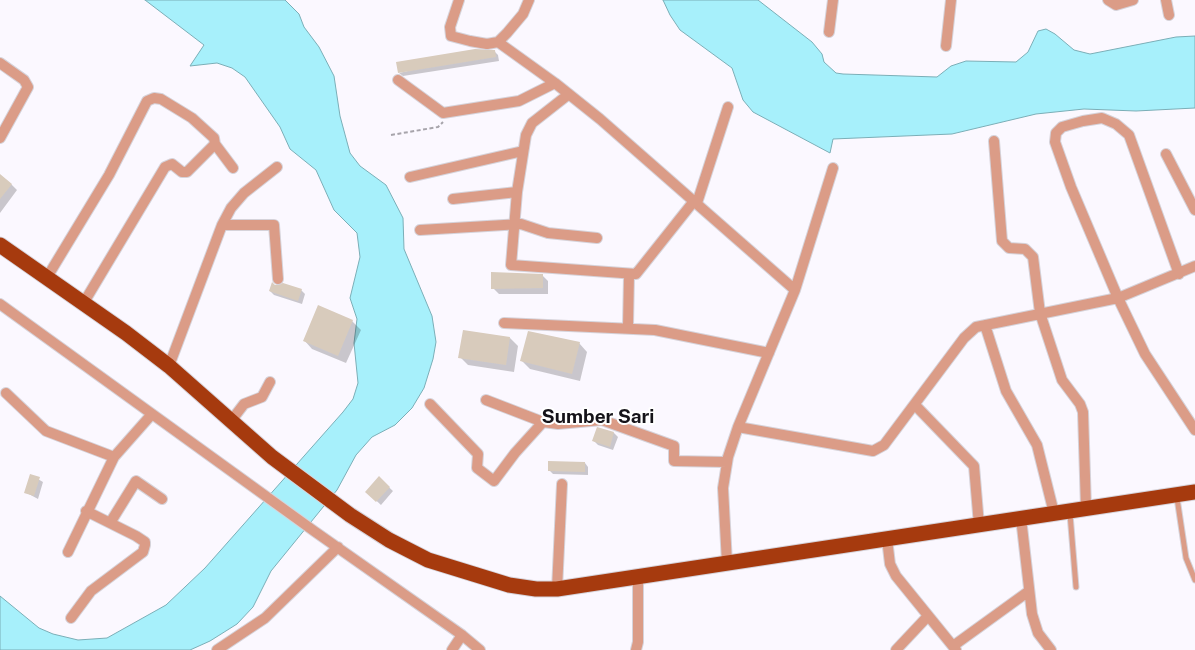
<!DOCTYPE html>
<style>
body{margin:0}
canvas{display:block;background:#fbf8ff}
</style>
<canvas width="1195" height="650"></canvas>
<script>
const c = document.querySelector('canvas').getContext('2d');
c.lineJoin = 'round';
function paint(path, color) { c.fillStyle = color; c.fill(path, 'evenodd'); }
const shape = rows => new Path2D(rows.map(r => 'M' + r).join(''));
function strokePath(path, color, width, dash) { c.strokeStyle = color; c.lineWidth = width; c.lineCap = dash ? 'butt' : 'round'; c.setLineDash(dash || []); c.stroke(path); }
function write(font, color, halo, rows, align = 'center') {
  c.font = font + ' "Public Sans",sans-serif'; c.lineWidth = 4; c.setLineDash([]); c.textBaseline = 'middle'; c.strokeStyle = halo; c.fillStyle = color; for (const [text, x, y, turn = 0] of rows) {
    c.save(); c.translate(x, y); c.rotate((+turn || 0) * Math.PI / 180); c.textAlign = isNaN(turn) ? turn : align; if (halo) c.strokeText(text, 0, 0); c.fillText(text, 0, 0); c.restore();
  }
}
const water = shape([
 [145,0,285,0,299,14,304,27,319,47,334,76,340,116,350,153,360,166,386,185,403,218,404,249,432,316,436,342,433,359,424,388,412,408,395,425,372,437,356,455,337,490,271,571,253,607,237,624,210,641,190,650,0,650,0,596,39,628,53,634,78,640,107,638,166,605,205,568,343,412,353,399,358,383,354,343,357,319,350,298,360,257,357,233,334,210,316,170,290,149,280,127,245,77,232,68,217,63,190,66,204,45,145,0],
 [663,0,758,0,812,42,822,54,824,62,836,73,843,74,937,77,951,66,966,61,1016,62,1028,52,1038,31,1046,29,1055,34,1074,50,1090,54,1176,37,1195,36,1195,108,1136,111,1084,109,1036,114,952,134,833,139,830,153,753,112,743,100,732,68,680,30,670,15,663,0]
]);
const shadow = shape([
 [494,51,498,55,499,61,403,76,399,73],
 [0,179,11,184,17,190,0,213],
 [542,275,548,281,548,294,499,294,493,288],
 [301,290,305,294,302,304,274,295,270,291],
 [319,307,352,321,361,330,346,363,312,349,304,340],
 [510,338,518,346,514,372,468,365,460,357],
 [579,343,587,352,580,381,530,369,522,361],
 [598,429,614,433,618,437,613,450,598,445,594,441],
 [585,463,588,467,588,475,553,474,549,470],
 [31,475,43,482,38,499,25,492],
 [379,478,393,491,381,505,367,492]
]);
const building = shape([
 [475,49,495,50,496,57,398,73,396,62],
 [0,174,12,184,0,199],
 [491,272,543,274,543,288,491,289],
 [272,282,275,285,283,283,302,289,298,301,269,291],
 [318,305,353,320,338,356,303,341],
 [463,330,510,337,506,365,458,358],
 [528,331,580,342,572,374,520,361],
 [597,427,614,432,610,447,592,441],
 [548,461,585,462,585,472,548,471],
 [30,474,40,477,34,496,24,493],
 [379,476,390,487,376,502,365,492]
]);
const path = shape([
 [391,135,438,127,443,122]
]);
const service = shape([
 [1177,498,1186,558,1195,580],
 [1070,514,1076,587]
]);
const minor = shape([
 [459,0,450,27,451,36,470,41,487,44,498,42,507,33,523,14,529,0],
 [1108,0,1116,5,1133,0],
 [1166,0,1169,15],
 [829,32,833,0],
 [498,42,555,83,600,119,795,290],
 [946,46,951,0],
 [0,63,24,80,28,87,0,138],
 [398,80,443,113,519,101,555,83],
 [569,94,532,123,526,135,517,192,511,265,636,274,694,201],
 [994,141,1002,241,1009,248,1025,249,1033,257,1040,313,1062,380,1080,404,1083,412,1086,508],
 [1166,154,1195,210],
 [410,177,523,151],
 [453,199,517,192],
 [697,203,728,107],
 [222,225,274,225,278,279],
 [420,230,521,224,548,233,597,238],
 [1179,274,1129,135,1116,124,1102,118,1083,121,1062,127,1056,133,1055,142,1071,187,1118,298,1145,354,1195,430],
 [46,279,109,175,147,101,154,98,161,99,192,118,214,138,215,144,233,168],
 [0,304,314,531,462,635,480,650],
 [83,304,165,167,172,164,182,172,187,172,215,144],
 [504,323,655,330,769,353],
 [985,325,1006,391,1037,445,1054,513],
 [628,327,629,274],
 [169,366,222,225,231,208,244,193,277,167],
 [6,393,46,431,114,457],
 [486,400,543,422],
 [430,404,478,454,477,468,494,481,515,453,543,422,558,424,602,420,674,446,674,461,727,462],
 [915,405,974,466,979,525],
 [231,421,244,404,262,397,270,382],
 [738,427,873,451,884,445,964,338,976,327,1118,298,1195,266],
 [1021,518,1032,614,1038,633,1051,650],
 [110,523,136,481,162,499],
 [887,539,890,564,896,576,956,650],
 [68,552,114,457,152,414],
 [727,563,723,488,728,457,738,427,795,290,833,168],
 [557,589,562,484],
 [71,618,91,591,143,552,145,545,145,542,136,536,86,511],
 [953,646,1029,591],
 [217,650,265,618,338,547],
 [452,650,462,635],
 [636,650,638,642,638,577],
 [896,650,928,616]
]);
const trunk = shape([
 [0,245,126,333,169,366,272,457,350,515,389,540,428,560,509,585,536,589,557,589,1195,492]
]);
const quarterNames = [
 ["Sumber Sari",598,417]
];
paint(water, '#a7f0fb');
strokePath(water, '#7baeb7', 1);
paint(shadow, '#0003');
paint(building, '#d8cbbc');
strokePath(service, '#d6d3da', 7);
strokePath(minor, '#d6d3da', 12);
strokePath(trunk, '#d6d3da', 17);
strokePath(path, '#a7a4ab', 2, [4, 2.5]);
strokePath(service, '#db9c87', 5);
strokePath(minor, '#db9c87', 10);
strokePath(trunk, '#a63a0e', 15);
write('bold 19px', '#151319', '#fff', quarterNames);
</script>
